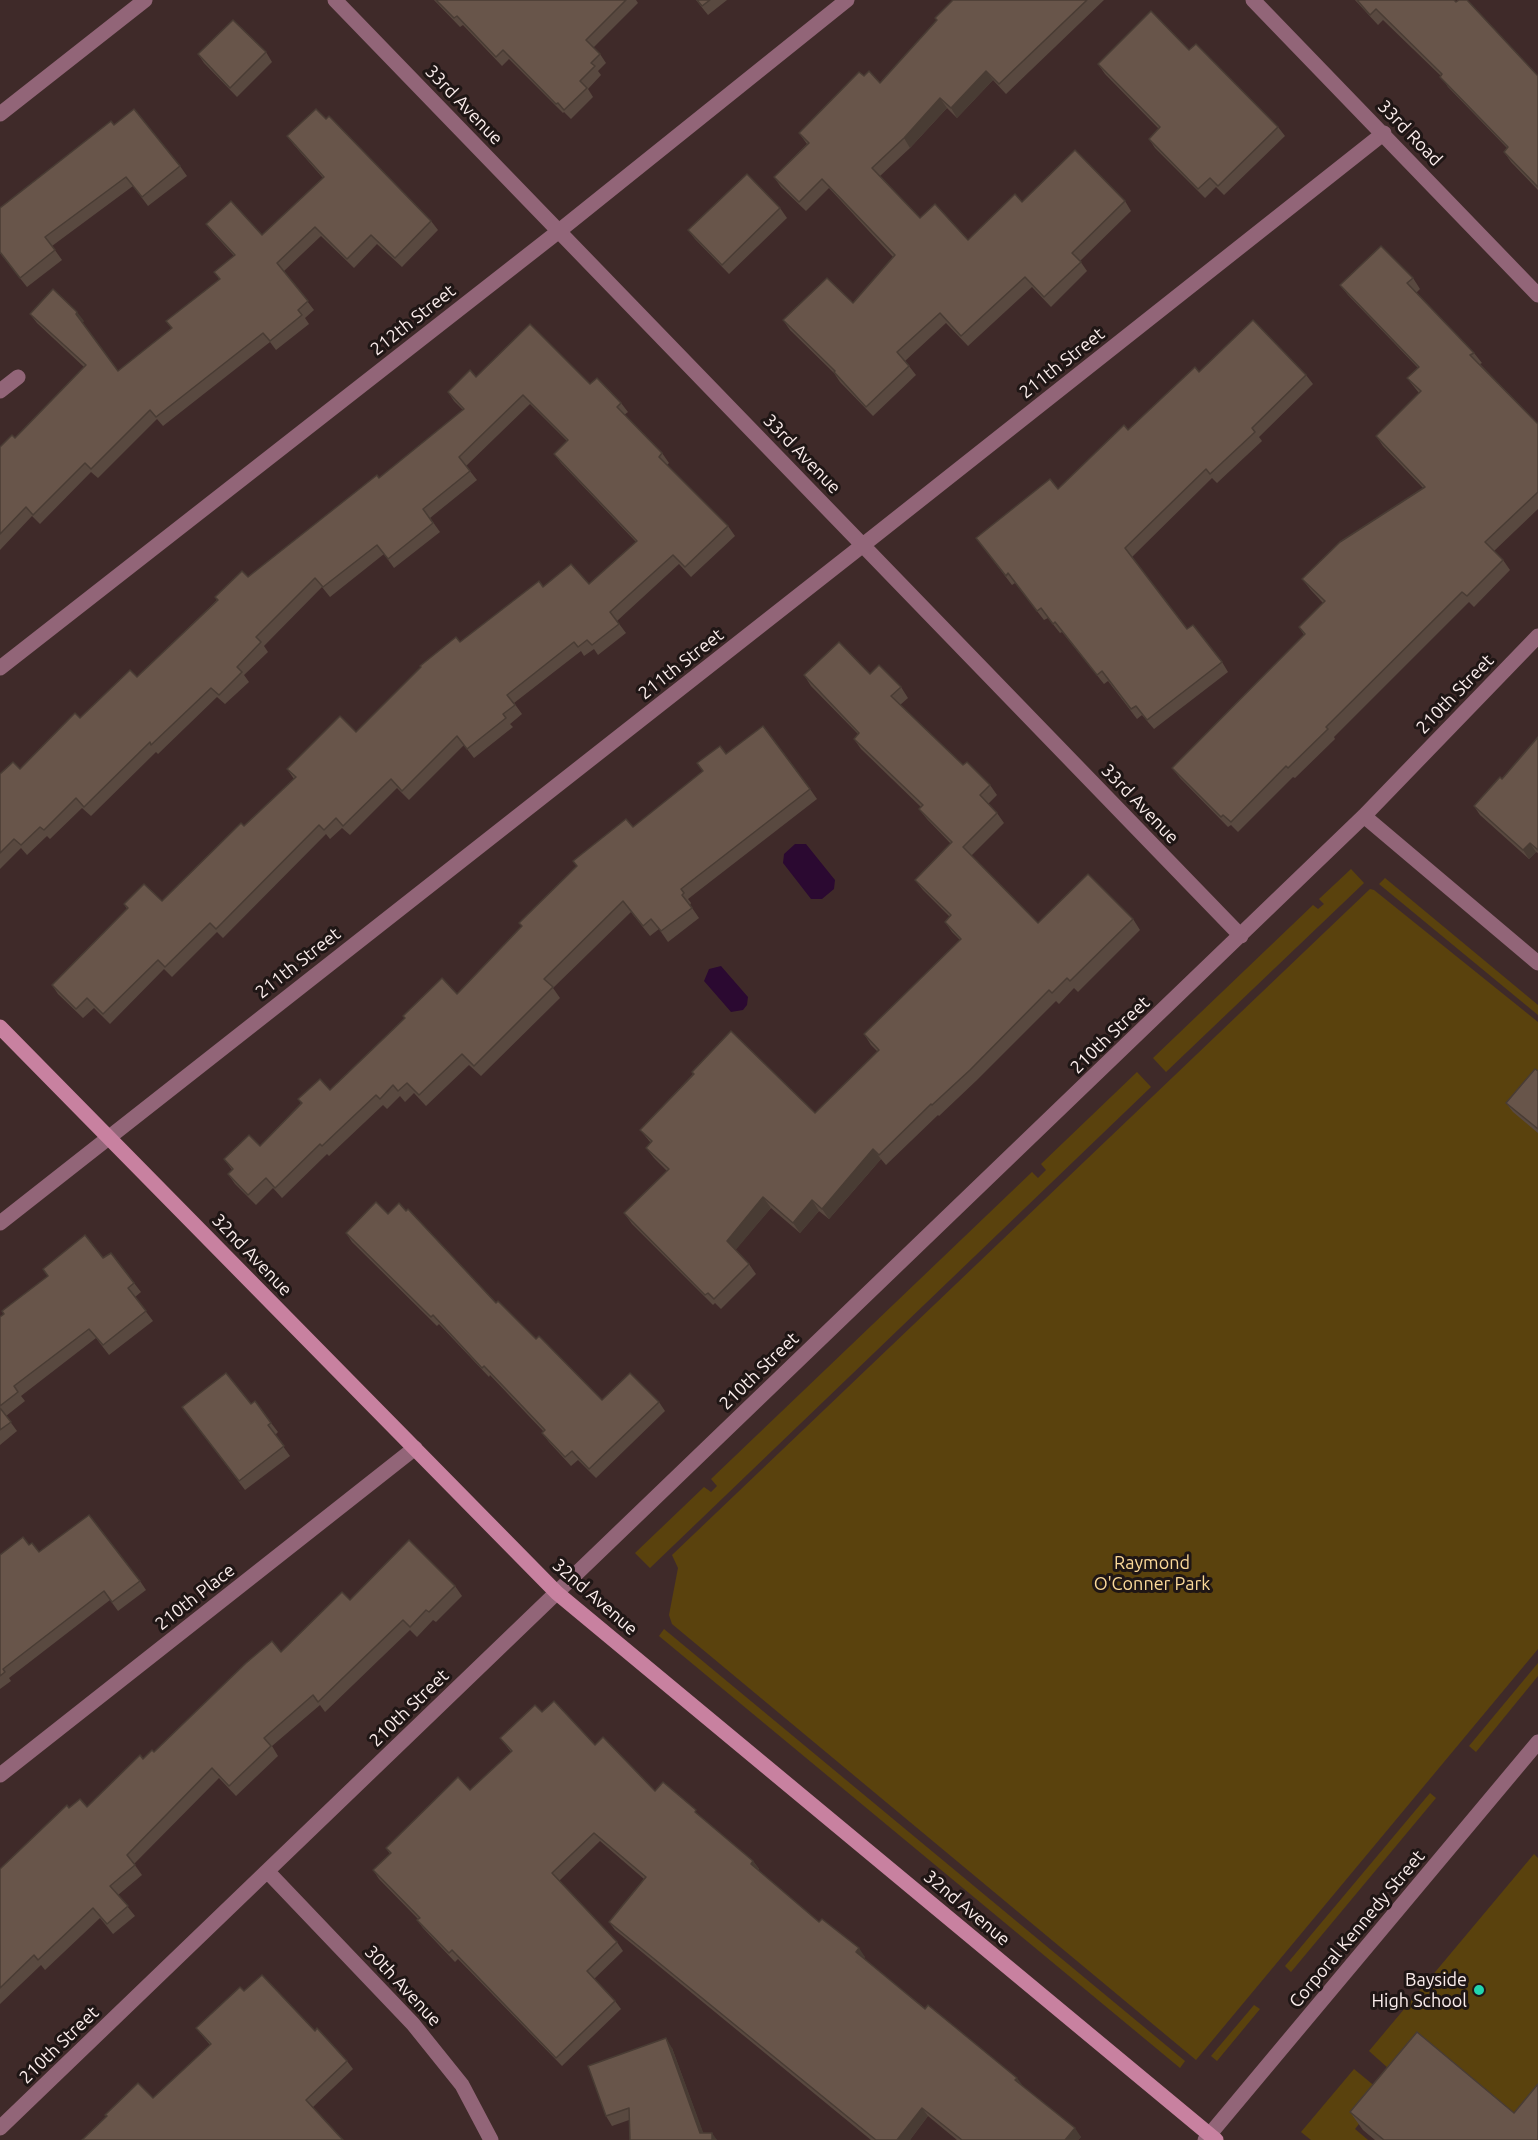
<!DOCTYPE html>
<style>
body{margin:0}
canvas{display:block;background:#3f2a29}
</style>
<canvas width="1538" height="2140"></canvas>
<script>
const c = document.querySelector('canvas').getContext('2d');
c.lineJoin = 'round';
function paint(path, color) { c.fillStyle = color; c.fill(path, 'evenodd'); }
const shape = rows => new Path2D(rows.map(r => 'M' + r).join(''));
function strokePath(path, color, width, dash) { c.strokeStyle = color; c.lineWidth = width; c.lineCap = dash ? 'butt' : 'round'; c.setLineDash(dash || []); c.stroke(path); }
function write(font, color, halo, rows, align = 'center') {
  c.font = font + ' Ubuntu,sans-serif'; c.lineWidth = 6; c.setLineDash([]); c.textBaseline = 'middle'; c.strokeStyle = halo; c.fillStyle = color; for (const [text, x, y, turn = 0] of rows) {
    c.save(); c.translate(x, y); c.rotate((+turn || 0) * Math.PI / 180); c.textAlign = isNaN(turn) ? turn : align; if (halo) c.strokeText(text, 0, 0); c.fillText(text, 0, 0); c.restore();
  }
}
const green = shape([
 [1351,869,1364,883,1166,1072,1153,1058,1313,905,1318,909,1324,904,1319,899],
 [1385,878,1538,1005,1538,1015,1379,884],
 [1370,889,1374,890,1538,1022,1538,1649,1196,2060,672,1624,669,1615,678,1568,672,1555],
 [1137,1072,1151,1087,650,1568,635,1553,704,1487,711,1492,717,1486,711,1479,1032,1172,1038,1178,1046,1170,1041,1164],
 [664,1629,1185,2061,1180,2068,659,1636],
 [1538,1663,1538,1676,1476,1752,1469,1746],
 [1430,1793,1436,1798,1291,1972,1285,1966],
 [1534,1854,1538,1858,1538,2105,1524,2121,1429,2044,1398,2077,1369,2051],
 [1254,2005,1260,2009,1217,2061,1211,2056],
 [1354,2069,1383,2093,1355,2129,1368,2140,1311,2140,1301,2132]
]);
const water = shape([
 [795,844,806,844,835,880,834,889,822,899,811,899,783,863,784,854],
 [721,966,748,997,747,1005,743,1010,731,1012,704,981,709,969]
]);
const lane = shape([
 [0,391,18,377]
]);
const street = shape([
 [335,0,1241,936],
 [1253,0,1538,295],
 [0,114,145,0],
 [0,668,559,231,847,0],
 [1364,816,1538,963],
 [0,1223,863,545,1384,133],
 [0,1775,415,1448],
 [268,1872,413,2024,462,2085,491,2140],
 [0,2128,1364,816,1538,636],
 [1205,2140,1538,1742]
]);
const secondary = shape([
 [0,1027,557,1593,1216,2140]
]);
const wall = shape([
 [434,0,636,0,638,3,593,48,600,54,606,63,598,71,601,75,588,89,593,97,571,119,564,112,563,113,509,59,502,66,463,25,460,27],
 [696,0,727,0,708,15],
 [953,0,1104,0,1006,94,993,80,957,118,947,108,910,148,880,176,920,218,968,240,1022,202,1125,201,1131,211,1080,261,1087,271,1051,307,1032,287,968,346,946,323,905,361,916,375,873,416,840,382,834,373,790,330,783,320,853,303,893,257,829,188,806,211,781,187,774,177,807,144,799,133,864,76,880,83,937,21,935,18],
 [1355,0,1454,0,1538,76,1538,190,1511,162,1504,152,1507,148,1448,87,1441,76,1383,20,1378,25],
 [1189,50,1278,127,1285,136,1224,195,1216,187,1205,198,1155,148,1149,139,1159,129,1105,74,1098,64],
 [266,52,272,62,237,97,204,63,198,54],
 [114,125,180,166,187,176,148,206,133,186,52,246,62,260,27,287,0,253,0,208],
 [287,136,431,221,438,230,402,267,377,244,354,268,321,236,284,271,314,310,305,318,309,324,276,350,270,342,163,426,157,419,98,478,91,472,40,524,32,516,0,550,0,447,15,438,84,367,37,323,30,314,84,321,82,322,118,371,172,329,166,321,220,280,214,272,234,256,213,233,206,224,262,235,323,178,294,145],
 [780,208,787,218,729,274,695,239,688,230],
 [1413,278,1420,289,1416,293,1474,353,1482,363,1480,364,1538,424,1538,509,1494,551,1503,560,1510,570,1474,607,1469,602,1334,737,1335,739,1295,778,1293,777,1238,832,1231,825,1228,827,1180,778,1172,768,1304,635,1299,627,1323,603,1310,589,1302,579,1423,488,1383,446,1376,436,1419,393,1407,378,1418,368,1348,295,1340,285],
 [1199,372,1306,375,1313,384,1259,437,1262,441,1217,483,1212,478,1132,557,1187,629,1222,662,1228,672,1154,729,1142,715,1137,719,1108,681,1104,684,1062,632,1060,633,1048,618,1044,620,1015,583,1012,585,976,538,1058,489],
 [476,377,590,384,621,403,628,412,624,415,662,453,669,463,667,465,728,526,735,536,691,577,679,564,617,621,626,633,598,655,594,649,584,656,581,651,514,703,522,714,510,724,513,727,474,758,464,745,409,800,397,788,350,835,342,828,330,839,326,834,223,938,217,932,172,977,164,969,110,1024,94,1008,83,1018,58,994,52,985,127,909,124,904,162,901,244,826,294,779,287,769,356,732,460,642,543,587,589,584,636,542,561,463,554,454,567,441,530,404,466,466,477,480,430,518,440,532,394,568,384,554,330,597,322,587,264,646,268,652,244,675,249,682,225,704,217,697,158,754,156,752,91,816,82,808,50,839,47,836,27,855,21,848,0,869,0,774,20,769,80,718,137,677,217,600,215,597,248,577,379,478,463,410,454,401,448,392],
 [870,674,901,687,908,698,900,705,963,765,990,785,997,795,988,804,997,813,1004,823,971,856,1038,923,1133,919,1140,930,1078,992,1074,988,1059,1004,1056,1001,977,1080,939,1116,938,1115,886,1165,881,1159,829,1219,819,1211,800,1233,771,1208,735,1250,749,1264,756,1274,721,1309,715,1303,713,1305,632,1224,624,1213,667,1171,654,1158,646,1148,651,1143,640,1130,693,1074,692,1072,815,1113,878,1052,871,1045,864,1034,960,940,952,932,945,922,950,917,923,890,915,880,951,844,927,819,919,809,921,807,861,749,854,739,858,734,811,686,804,675],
 [1538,737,1538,853,1536,852,1529,859,1480,815,1474,806,1502,779],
 [726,754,810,789,817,799,688,899,691,903,690,905,699,918,668,942,659,929,650,936,631,912,553,988,560,998,481,1076,469,1065,426,1106,414,1093,405,1102,400,1096,387,1109,383,1105,329,1156,327,1154,282,1198,273,1188,256,1205,235,1184,228,1174,232,1170,224,1159,260,1146,301,1103,298,1099,330,1090,459,992,522,927,519,923,633,827],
 [1538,1071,1538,1133,1513,1112,1506,1103],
 [388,1214,496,1303,602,1400,659,1402,665,1411,596,1478,578,1460,571,1466,549,1442,542,1433,544,1432,490,1375,489,1377,439,1324,437,1326,352,1242,346,1233],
 [103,1258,134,1283,141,1292,135,1297,153,1321,109,1355,96,1338,21,1396,25,1401,6,1416,17,1431,0,1445,0,1317],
 [251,1404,271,1423,278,1432,275,1435,290,1456,245,1490,182,1407],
 [29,1545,39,1552,140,1581,146,1590,118,1611,110,1600,9,1678,11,1681,0,1689,0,1555],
 [455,1586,462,1596,436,1622,433,1620,417,1637,410,1630,325,1712,320,1705,272,1746,278,1756,236,1796,219,1778,134,1864,142,1875,118,1895,135,1916,113,1934,100,1918,45,1970,41,1965,0,2004,0,1869,69,1808,87,1807,143,1759,154,1752,281,1652,350,1600],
 [542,1712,595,1745,655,1791,701,1817,753,1861,759,1869,758,1870,819,1922,865,1957,863,1959,1023,2086,1081,2137,1078,2140,957,2140,928,2116,910,2140,871,2140,615,1930,609,1922,644,1879,600,1841,559,1881,617,1942,623,1951,594,1979,615,2001,621,2009,562,2066,458,1959,455,1962,423,1928,417,1920,418,1919,379,1879,373,1870,390,1854,386,1848,470,1790,511,1752,500,1738],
 [244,1991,315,2031,347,2061,353,2069,313,2107,153,2098,210,2045,196,2028],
 [672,2048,703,2133,717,2140,630,2140,629,2120,612,2126,606,2116],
 [1350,2112,1514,2113,1538,2140,1375,2140,1363,2130]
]);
const shadedWall = shape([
 [986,71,993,80,957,118,951,108],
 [940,98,947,108,910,148,904,138],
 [77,312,84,321,82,323,76,314],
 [1530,843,1536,852,1529,859,1523,850],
 [873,1149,881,1159,829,1219,822,1209],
 [763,1197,771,1208,734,1252,727,1241],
 [812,1200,819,1211,800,1233,793,1223],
 [753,1861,759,1869,757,1872,751,1864],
 [859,1948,865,1957,862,1961,856,1952],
 [666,2038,672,2048,706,2140,700,2133],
 [1017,2078,1023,2086,1015,2080],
 [922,2108,928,2116,910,2140,897,2140],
 [1075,2128,1081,2137,1078,2140,1065,2140],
 [712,2133,717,2140,712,2140]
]);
const building = shape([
 [436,0,626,0,586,40,600,54,591,63,595,66,580,81,587,88,564,110,558,103,556,104,503,50,496,57,457,16,454,18,436,0],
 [697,0,710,0,702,6,697,0],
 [953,0,1087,0,999,84,986,71,951,108,940,98,904,138,872,168,920,218,935,204,968,240,1015,194,1022,202,1075,150,1125,201,1072,253,1081,262,1044,297,1025,277,961,336,940,313,897,352,909,366,866,407,834,372,835,371,783,320,827,278,853,303,895,255,822,179,799,202,774,177,809,143,799,133,859,72,864,76,869,71,880,83,937,20,935,18,953,0],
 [1357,0,1454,0,1456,2,1459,0,1467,0,1538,76,1538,187,1504,152,1508,147,1440,77,1442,74,1376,9,1370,15,1357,0],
 [1151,11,1189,50,1196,44,1278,127,1218,186,1210,178,1198,189,1149,139,1160,127,1098,64,1151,11],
 [233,20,266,52,230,88,198,54,233,20],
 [134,109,180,166,142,197,126,177,45,237,55,250,20,278,0,252,0,208,111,121,114,125,134,109],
 [316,109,326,119,329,116,431,221,395,258,371,235,347,259,315,227,277,263,308,301,298,310,302,315,270,341,263,333,156,417,150,410,91,469,85,463,33,515,26,507,0,534,0,447,12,435,15,438,86,365,30,314,53,289,77,312,76,314,118,371,172,328,166,321,220,279,214,272,235,255,206,224,231,201,262,235,324,177,287,136,316,109],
 [747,174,780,208,722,265,688,230,747,174],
 [1381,246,1413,278,1407,283,1474,353,1470,355,1538,424,1538,492,1485,542,1503,560,1467,596,1462,592,1326,727,1328,729,1288,768,1286,766,1231,822,1223,815,1221,817,1172,768,1305,634,1299,627,1325,601,1302,579,1340,542,1425,487,1376,436,1421,391,1407,378,1419,367,1340,285,1381,246],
 [1253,320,1306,375,1252,428,1255,432,1210,474,1206,469,1125,548,1187,629,1193,625,1222,662,1147,720,1136,706,1131,709,1102,671,1097,675,1055,622,1053,624,1041,608,1037,611,1008,573,1006,576,976,538,1050,479,1058,489,1124,425,1128,430,1195,367,1199,372,1253,320],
 [530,324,590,384,597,378,621,403,617,407,662,453,659,457,728,526,685,567,673,555,610,612,619,624,592,645,587,640,578,647,574,642,507,695,515,705,503,714,506,718,467,749,457,736,402,791,391,779,343,826,336,818,324,830,319,825,216,929,210,923,165,967,158,960,103,1014,87,998,76,1009,52,985,128,908,124,904,144,884,162,901,241,823,244,826,296,777,287,769,340,716,356,732,421,667,420,666,456,637,460,642,539,581,543,587,571,564,589,584,637,541,554,454,568,440,523,395,459,457,470,471,423,509,433,523,388,559,377,545,323,587,315,578,256,637,261,642,237,667,242,672,219,695,211,688,151,745,150,742,84,807,76,798,44,830,40,827,21,845,14,839,0,853,0,774,13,762,20,769,75,713,80,718,130,670,137,677,218,600,215,597,242,571,248,577,377,475,379,478,464,409,448,392,470,370,476,377,530,324],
 [839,642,870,674,879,665,901,687,891,696,963,765,967,762,990,785,980,795,997,813,963,847,1038,923,1088,874,1133,919,1070,981,1067,978,1052,993,1049,990,970,1070,932,1105,931,1104,879,1155,873,1149,822,1209,812,1200,793,1223,763,1197,727,1241,749,1264,714,1299,708,1293,705,1295,624,1213,669,1169,646,1148,652,1141,640,1130,694,1074,692,1072,731,1031,815,1113,879,1050,864,1034,961,939,945,922,951,915,915,880,952,842,919,809,923,805,854,739,859,733,804,675,839,642],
 [763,726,810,789,681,889,684,893,682,895,692,908,661,931,651,919,643,926,623,901,544,979,553,987,474,1066,462,1054,419,1095,407,1083,398,1091,393,1085,380,1099,376,1095,322,1146,320,1144,275,1188,266,1178,248,1195,228,1174,233,1169,224,1159,249,1135,260,1146,302,1103,298,1099,320,1079,330,1090,405,1018,403,1016,442,978,457,994,459,992,522,926,519,923,577,866,573,861,626,819,633,827,703,771,697,763,720,746,726,754,763,726],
 [1538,737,1538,850,1530,843,1523,850,1474,806,1500,777,1502,779,1538,737],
 [1535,1069,1538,1071,1538,1129,1506,1103,1535,1069],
 [376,1202,388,1214,399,1203,406,1211,408,1209,496,1303,498,1301,536,1339,539,1336,602,1400,630,1373,659,1402,589,1469,572,1451,565,1457,542,1433,545,1430,484,1366,482,1368,433,1315,431,1317,346,1233,376,1202],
 [85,1235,103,1258,111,1253,134,1283,128,1288,146,1311,103,1345,89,1329,14,1386,18,1392,0,1406,0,1317,4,1314,2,1311,48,1276,43,1269,85,1235],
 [226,1373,251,1404,255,1401,271,1423,268,1425,284,1446,239,1481,182,1407,226,1373],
 [0,1408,11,1422,0,1430,0,1408],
 [89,1515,140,1581,112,1602,104,1591,3,1669,5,1672,0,1676,0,1555,23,1537,29,1545,32,1543,39,1552,89,1515],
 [409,1540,455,1586,429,1612,426,1610,410,1627,403,1620,318,1702,313,1695,264,1738,271,1746,229,1786,212,1768,127,1855,135,1865,110,1886,128,1906,107,1924,93,1908,38,1960,34,1955,0,1988,0,1869,67,1805,69,1808,80,1799,87,1807,140,1755,143,1759,152,1750,154,1752,246,1663,272,1641,281,1652,342,1592,350,1600,409,1540],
 [554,1701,595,1745,603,1737,655,1791,663,1782,696,1810,695,1812,753,1861,751,1864,819,1922,822,1919,859,1948,856,1952,925,2009,928,2005,1017,2078,1015,2080,1075,2128,1065,2140,962,2140,922,2108,897,2140,876,2140,609,1922,646,1877,594,1833,552,1873,617,1942,587,1971,615,2001,556,2058,452,1950,449,1953,417,1920,420,1918,373,1870,391,1853,386,1848,458,1777,470,1790,512,1751,500,1738,535,1705,542,1712,554,1701],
 [262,1975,315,2031,317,2028,347,2061,306,2100,343,2140,82,2140,107,2116,105,2115,138,2083,153,2098,211,2044,196,2028,240,1987,244,1991,262,1975],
 [1417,2032,1514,2113,1538,2084,1538,2140,1384,2140,1350,2112,1417,2032],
 [666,2038,700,2133,712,2133,712,2140,630,2140,629,2108,606,2116,588,2066,666,2038]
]);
const markers = [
 [1479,1990,6,"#22d5af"]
];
const streetNames = [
 ["33rd Avenue",464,105,46],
 ["33rd Road",1410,133,46],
 ["212th Street",413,320,-38],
 ["211th Street",1062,363,-38],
 ["33rd Avenue",802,454,46],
 ["211th Street",681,664,-38],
 ["210th Street",1455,694,-46],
 ["33rd Avenue",1140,804,46],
 ["211th Street",298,963,-38],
 ["210th Street",1110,1035,-44],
 ["32nd Avenue",252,1255,46],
 ["210th Street",759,1371,-44],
 ["210th Place",195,1597,-38],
 ["32nd Avenue",595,1597,41],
 ["210th Street",409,1708,-44],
 ["32nd Avenue",967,1908,40],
 ["Corporal Kennedy Street",1357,1929,-50],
 ["30th Avenue",403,1986,47],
 ["210th Street",59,2045,-44]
];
const parkNames = [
 ["Raymond",1152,1563],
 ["O'Conner Park",1152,1584]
];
const poiNames = [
 ["Bayside",1467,1980],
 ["High School",1467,2001]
];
paint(green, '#5a420d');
paint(water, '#2b0931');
strokePath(lane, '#926578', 15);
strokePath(street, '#926578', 15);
strokePath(secondary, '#c881a0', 15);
paint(wall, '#594940');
paint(shadedWall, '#493c34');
paint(building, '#68554a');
strokePath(building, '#493c34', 1.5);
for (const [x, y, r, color] of markers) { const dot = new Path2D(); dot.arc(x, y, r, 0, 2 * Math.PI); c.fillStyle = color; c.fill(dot); strokePath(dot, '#1f1615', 2); }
write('18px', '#fbedec', '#1f1615', streetNames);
write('18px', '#fbd999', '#1f1615', parkNames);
write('18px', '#fbedec', '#1f1615', poiNames, 'right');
</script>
